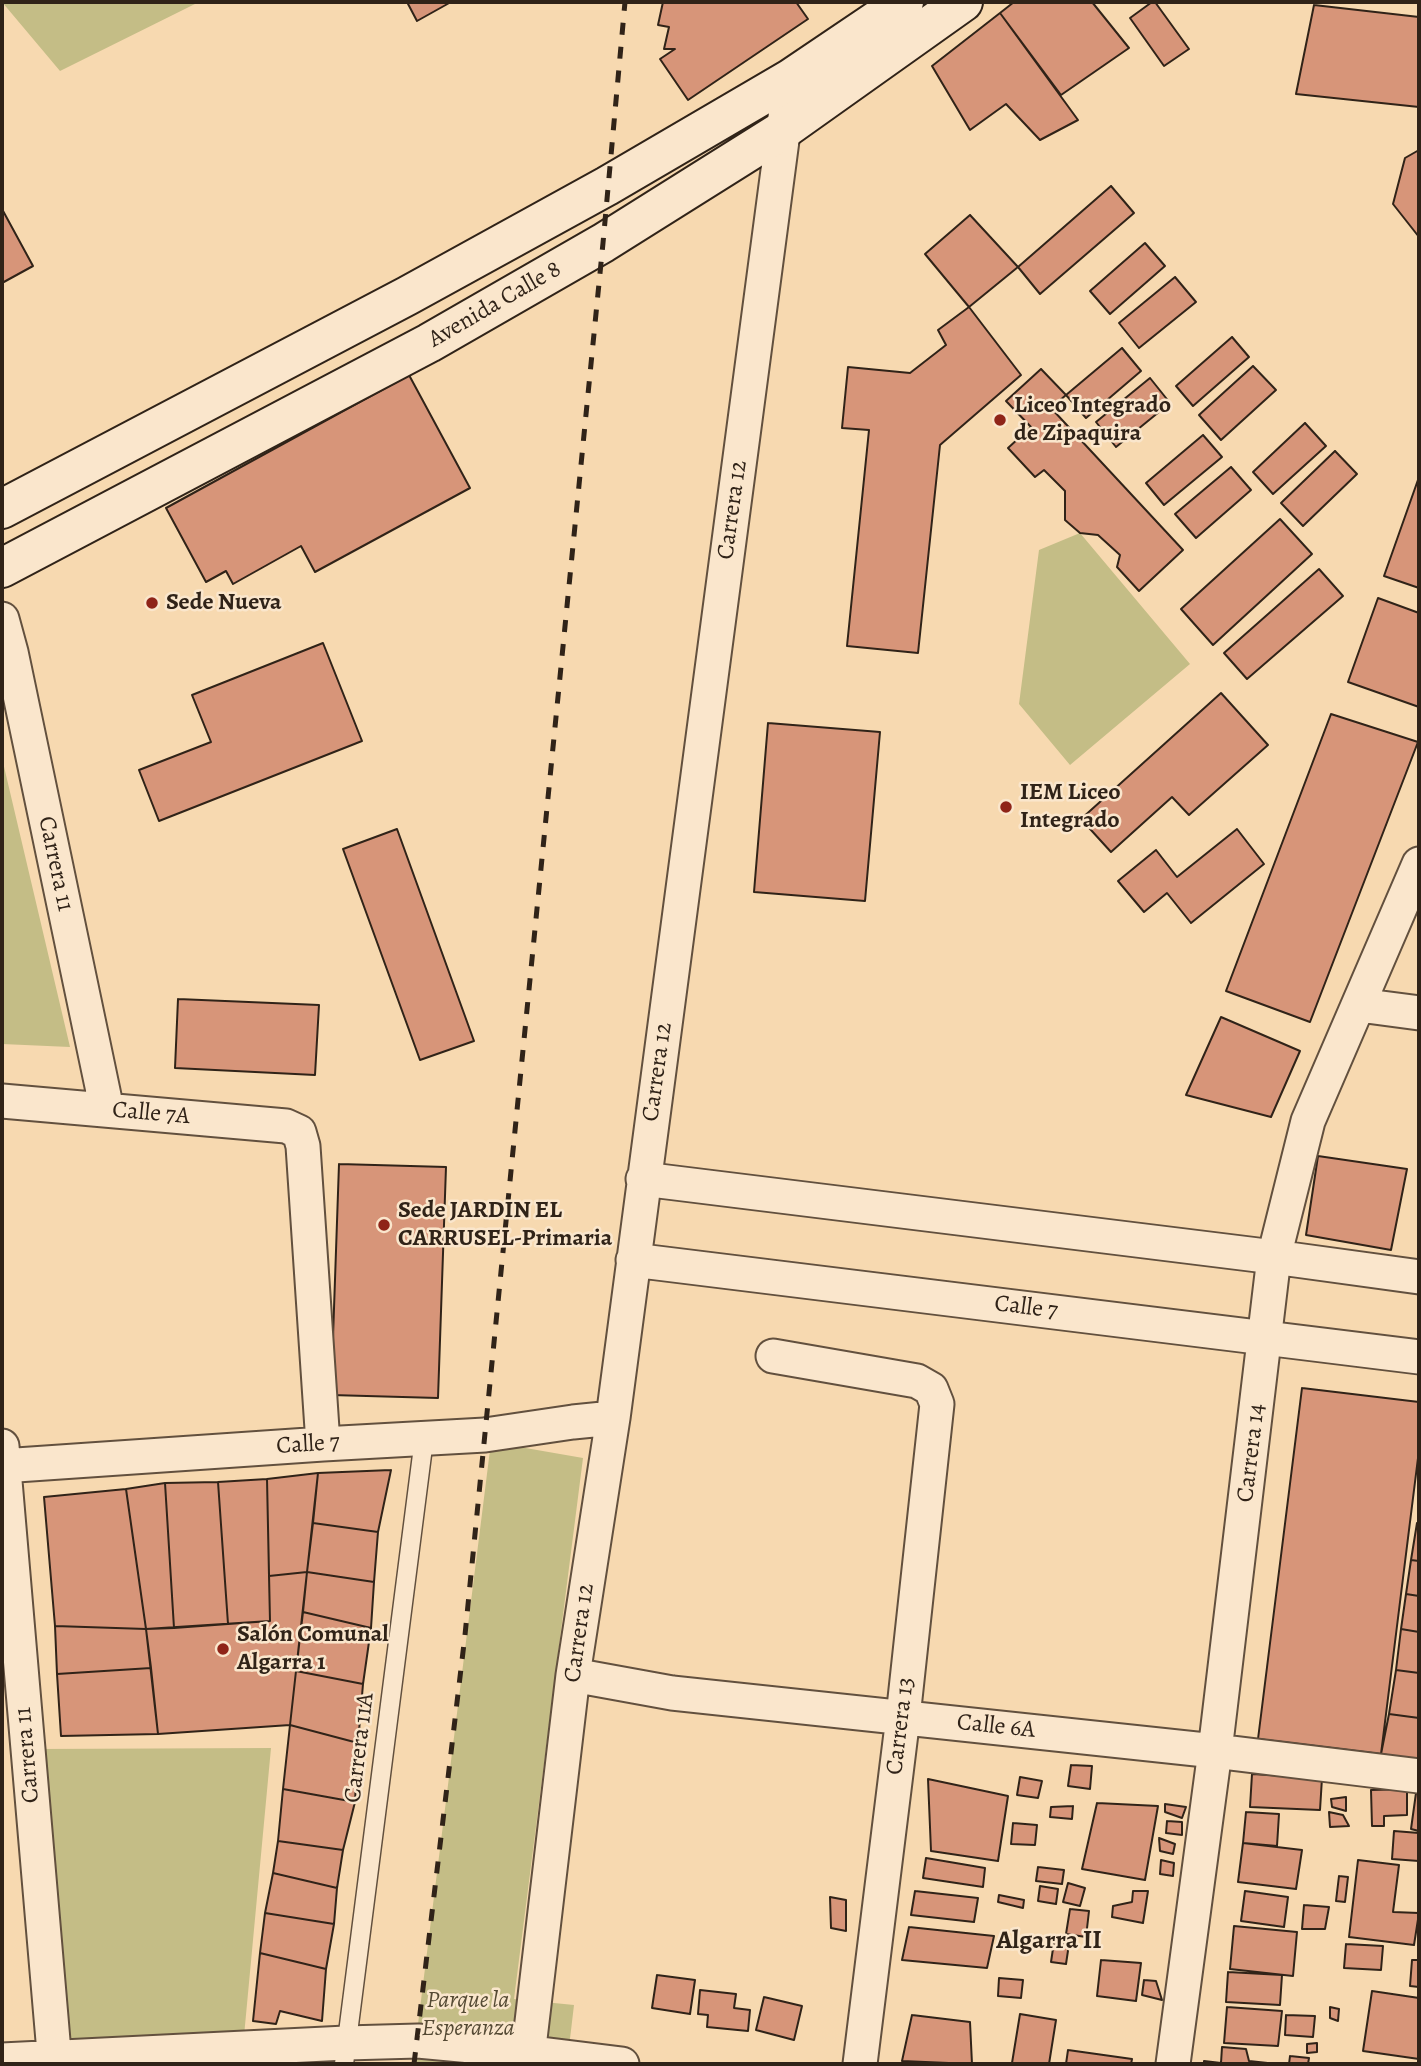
<!DOCTYPE html>
<meta charset="utf-8">
<style>
body{margin:0}
#map{position:relative;width:1421px;height:2066px;overflow:hidden;background:#f7d9b0;font-family:Alegreya,serif}
canvas{display:block}
.frame{position:absolute;inset:0;border:4px solid #302318;pointer-events:none}
</style>
<div id="map">
<canvas width="1421" height="2066"></canvas>
<div class="frame"></div>
</div>
<script>
const c = document.querySelector('canvas').getContext('2d');
c.lineJoin = 'round';
function paint(path, color) { c.fillStyle = color; c.fill(path, 'evenodd'); }
const shape = rows => new Path2D(rows.map(r => 'M' + r).join(''));
function strokePath(path, color, width, dash) { c.strokeStyle = color; c.lineWidth = width; c.lineCap = dash ? 'butt' : 'round'; c.setLineDash(dash || []); c.stroke(path); }
function write(font, color, halo, rows, align = 'center') {
  c.font = font + ' Alegreya,serif'; c.lineWidth = 5; c.setLineDash([]); c.textBaseline = 'middle'; c.strokeStyle = halo; c.fillStyle = color; for (const [text, x, y, turn = 0] of rows) {
    c.save(); c.translate(x, y); c.rotate((+turn || 0) * Math.PI / 180); c.textAlign = isNaN(turn) ? turn : align; if (halo) c.strokeText(text, 0, 0); c.fillText(text, 0, 0); c.restore();
  }
}
const green = shape([
 [2,2,199,2,60,71],
 [1080,533,1190,664,1070,765,1019,704,1039,550],
 [2,758,70,1047,2,1044],
 [491,1442,583,1458,514,1999,574,2005,567,2064,413,2064],
 [271,1748,244,2036,59,2048,36,1749]
]);
const building = shape([
 [407,2,451,2,417,21,407,2],
 [663,2,796,2,808,19,688,100,660,59,675,49,664,49,669,27,658,25,663,2],
 [1014,2,1092,2,1129,48,1061,95,1000,13,1014,2],
 [1152,2,1155,2,1189,49,1164,66,1130,18,1152,2],
 [1314,5,1419,17,1419,107,1296,94,1314,5],
 [1000,13,1078,120,1040,140,1006,104,970,130,932,66,1000,13],
 [1419,150,1419,237,1393,204,1405,158,1419,150],
 [1111,186,1134,213,1040,294,1018,267,1111,186],
 [2,209,33,266,2,283,2,209],
 [970,215,1018,267,969,307,925,254,970,215],
 [1145,243,1165,266,1110,314,1090,291,1145,243],
 [1175,277,1196,302,1139,348,1119,323,1175,277],
 [969,307,1021,375,940,445,918,653,847,646,869,430,842,428,848,367,910,373,946,345,938,330,969,307],
 [1232,337,1249,357,1193,406,1176,386,1232,337],
 [1122,348,1141,371,1086,418,1066,395,1122,348],
 [1253,366,1276,390,1221,440,1199,415,1253,366],
 [1041,369,1066,395,1051,408,1183,550,1139,591,1117,567,1120,555,1098,535,1080,533,1065,520,1065,491,1044,470,1035,477,1008,448,1031,427,1006,401,1041,369],
 [409,375,470,488,315,572,301,546,233,584,226,571,206,582,166,508,409,375],
 [1150,378,1170,403,1116,447,1096,422,1150,378],
 [1305,423,1326,446,1273,494,1253,472,1305,423],
 [1203,435,1222,457,1164,505,1146,483,1203,435],
 [1335,451,1357,474,1303,526,1281,503,1335,451],
 [1231,467,1251,490,1196,538,1175,514,1231,467],
 [1419,477,1419,588,1384,576,1419,477],
 [1280,519,1312,554,1213,645,1181,609,1280,519],
 [1319,569,1343,596,1247,679,1224,653,1319,569],
 [1378,598,1419,613,1419,707,1348,682,1378,598],
 [323,643,362,741,159,821,139,770,211,742,192,695,323,643],
 [1221,693,1268,745,1189,815,1172,797,1111,852,1081,819,1221,693],
 [1331,714,1418,742,1310,1022,1226,991,1331,714],
 [768,723,880,732,865,901,754,892,768,723],
 [397,829,474,1041,420,1060,343,849,397,829],
 [1237,829,1264,864,1191,923,1167,893,1144,912,1118,881,1156,850,1177,877,1237,829],
 [178,999,319,1005,315,1075,175,1068,178,999],
 [1221,1017,1300,1051,1271,1117,1186,1095,1221,1017],
 [1318,1156,1407,1169,1391,1250,1306,1235,1318,1156],
 [339,1164,446,1167,438,1398,331,1395,339,1164],
 [1302,1388,1419,1402,1419,1450,1381,1754,1258,1739,1302,1388],
 [391,1470,378,1532,313,1523,318,1473,391,1470],
 [318,1473,307,1572,269,1576,267,1479,318,1473],
 [267,1479,270,1621,228,1624,218,1482,267,1479],
 [218,1482,228,1624,174,1628,165,1483,218,1482],
 [165,1483,174,1628,146,1629,126,1489,165,1483],
 [126,1489,146,1629,55,1626,44,1497,126,1489],
 [313,1523,378,1532,374,1582,307,1572,313,1523],
 [1417,1523,1419,1523,1419,1561,1411,1560,1417,1523],
 [1411,1560,1419,1561,1419,1596,1406,1594,1411,1560],
 [307,1572,290,1725,158,1734,146,1629,270,1621,269,1576,307,1572],
 [307,1572,374,1582,371,1628,303,1612,307,1572],
 [1406,1594,1419,1596,1419,1632,1401,1629,1406,1594],
 [303,1612,371,1628,363,1684,296,1671,303,1612],
 [55,1626,146,1629,151,1668,57,1674,55,1626],
 [1401,1629,1419,1632,1419,1673,1396,1670,1401,1629],
 [151,1668,158,1734,61,1736,57,1674,151,1668],
 [1396,1670,1419,1673,1419,1718,1389,1714,1396,1670],
 [296,1671,363,1684,358,1743,290,1725,296,1671],
 [1389,1714,1419,1718,1419,1760,1381,1754,1389,1714],
 [290,1725,358,1743,355,1802,283,1789,290,1725],
 [1071,1765,1092,1766,1090,1789,1068,1786,1071,1765],
 [1252,1774,1322,1778,1320,1810,1250,1807,1252,1774],
 [1020,1777,1042,1781,1038,1798,1017,1795,1020,1777],
 [928,1779,1008,1796,998,1861,931,1851,928,1779],
 [283,1789,355,1802,343,1850,278,1841,283,1789],
 [1407,1789,1407,1815,1384,1816,1384,1826,1372,1826,1371,1790,1407,1789],
 [1416,1793,1419,1794,1419,1831,1411,1829,1416,1793],
 [1346,1797,1346,1811,1332,1807,1331,1799,1346,1797],
 [1097,1803,1158,1806,1145,1880,1082,1869,1097,1803],
 [1165,1804,1186,1807,1182,1818,1165,1812,1165,1804],
 [1073,1806,1072,1819,1050,1817,1051,1807,1073,1806],
 [1246,1812,1279,1814,1277,1846,1243,1843,1246,1812],
 [1329,1812,1343,1815,1349,1826,1330,1827,1329,1812],
 [1167,1821,1182,1822,1182,1835,1166,1833,1167,1821],
 [1013,1823,1037,1825,1035,1845,1011,1844,1013,1823],
 [1394,1831,1419,1833,1419,1861,1392,1859,1394,1831],
 [1159,1838,1175,1844,1173,1854,1160,1851,1159,1838],
 [278,1841,343,1850,337,1888,273,1873,278,1841],
 [1243,1843,1302,1850,1296,1889,1238,1882,1243,1843],
 [926,1858,985,1868,983,1887,923,1878,926,1858],
 [1161,1860,1174,1863,1173,1876,1160,1874,1161,1860],
 [1358,1860,1399,1865,1393,1912,1419,1913,1414,1945,1349,1937,1358,1860],
 [1038,1867,1064,1870,1062,1884,1036,1881,1038,1867],
 [273,1873,337,1888,334,1924,265,1913,273,1873],
 [1339,1876,1348,1877,1345,1902,1336,1901,1339,1876],
 [1068,1883,1085,1888,1080,1906,1063,1902,1068,1883],
 [1040,1886,1058,1889,1056,1904,1038,1901,1040,1886],
 [915,1891,978,1898,974,1922,911,1915,915,1891],
 [1133,1891,1148,1891,1143,1923,1112,1917,1113,1906,1132,1902,1133,1891],
 [1245,1891,1288,1897,1284,1927,1241,1921,1245,1891],
 [999,1895,1024,1900,1023,1908,998,1902,999,1895],
 [830,1897,846,1900,846,1931,831,1928,830,1897],
 [1304,1905,1329,1907,1325,1929,1302,1929,1304,1905],
 [1070,1909,1089,1911,1086,1937,1066,1934,1070,1909],
 [265,1913,334,1924,326,1969,260,1953,265,1913],
 [1234,1926,1297,1932,1293,1976,1230,1969,1234,1926],
 [909,1927,994,1936,987,1968,902,1960,909,1927],
 [1054,1942,1069,1944,1066,1964,1051,1962,1054,1942],
 [1346,1944,1383,1946,1381,1970,1344,1968,1346,1944],
 [260,1953,326,1969,322,2021,280,2011,276,2024,253,2021,260,1953],
 [1101,1960,1141,1963,1136,2001,1097,1996,1101,1960],
 [1412,1960,1419,1960,1419,1987,1410,1986,1412,1960],
 [1228,1972,1282,1975,1280,2005,1226,2002,1228,1972],
 [657,1975,695,1980,690,2014,652,2008,657,1975],
 [999,1978,1023,1980,1021,1998,998,1996,999,1978],
 [1144,1980,1156,1981,1162,2000,1142,1995,1144,1980],
 [700,1990,736,1994,734,2008,750,2010,748,2031,707,2027,708,2015,698,2014,700,1990],
 [1372,1991,1419,1998,1419,2059,1363,2051,1372,1991],
 [764,1997,802,2006,794,2040,756,2030,764,1997],
 [1227,2007,1282,2011,1278,2046,1224,2043,1227,2007],
 [1330,2007,1339,2009,1338,2021,1330,2018,1330,2007],
 [1020,2014,1056,2020,1049,2064,1012,2063,1020,2014],
 [912,2015,970,2022,972,2064,902,2061,912,2015],
 [1286,2015,1315,2016,1313,2037,1285,2035,1286,2015],
 [1317,2043,1317,2052,1307,2053,1307,2044,1317,2043],
 [1222,2047,1246,2049,1249,2061,1277,2064,1204,2064,1204,2061,1221,2063,1222,2047],
 [1068,2050,1132,2059,1131,2064,1066,2064,1068,2050],
 [1290,2056,1309,2058,1308,2064,1289,2064,1290,2056]
]);
const service = shape([
 [344,2064,424,1439]
]);
const minor = shape([
 [2,619,11,652,107,1110],
 [1359,1005,1419,1013],
 [2,1101,286,1126,299,1132,303,1146,323,1444],
 [643,1179,1274,1257,1419,1277],
 [633,1260,1419,1357],
 [773,1356,917,1381,931,1389,937,1404,903,1717,860,2064],
 [2,1446,55,2064],
 [2,1466,323,1444,485,1435,573,1422,613,1418],
 [573,1675,672,1693,1215,1751,1419,1776],
 [2,2060,346,2043,418,2041,493,2048,622,2064],
 [527,2064,573,1675,613,1418,786,110],
 [1173,2064,1215,1751,1274,1257,1308,1121,1419,864]
]);
const secondary = shape([
 [2,509,407,296,607,186,790,79,904,2],
 [2,568,429,343,603,243,783,130,963,2]
]);
const rail = shape([
 [414,2064,465,1635,603,243,625,2]
]);
const markers = [
 [1000,420,7,"#8f2418"],
 [152,603,7,"#8f2418"],
 [1006,807,7,"#8f2418"],
 [384,1225,7,"#8f2418"],
 [223,1649,7,"#8f2418"]
];
const streetNames = [
 ["Avenida Calle 8",495,305,-30],
 ["Carrera 12",733,510,-82],
 ["Carrera 11",55,864,78],
 ["Carrera 12",658,1072,-82],
 ["Calle 7A",151,1114,5],
 ["Calle 7",1026,1308,7],
 ["Calle 7",308,1445,-4],
 ["Carrera 14",1252,1453,-83],
 ["Carrera 12",580,1633,-82],
 ["Carrera 13",901,1726,-83],
 ["Calle 6A",996,1727,6],
 ["Carrera 11A",360,1748,-83],
 ["Carrera 11",28,1755,-95]
];
const poiNames = [
 ["Liceo Integrado",1014,406],
 ["de Zipaquira",1014,434],
 ["Sede Nueva",166,603],
 ["IEM Liceo",1020,793],
 ["Integrado",1020,821],
 ["Sede JARDIN EL",398,1211],
 ["CARRUSEL-Primaria",398,1239],
 ["Salón Comunal",237,1635],
 ["Algarra 1",237,1663]
];
const parkNames = [
 ["Parque la",468,2001],
 ["Esperanza",468,2029]
];
const neighbourhoodNames = [
 ["Algarra II",1049,1942]
];
paint(green, '#c4bd86');
paint(building, '#d79579');
strokePath(building, '#302318', 2);
strokePath(service, '#62503e', 21);
strokePath(minor, '#62503e', 37);
strokePath(secondary, '#302318', 42);
strokePath(service, '#fae6cc', 18);
strokePath(minor, '#fae6cc', 33);
strokePath(secondary, '#fae6cc', 38);
strokePath(rail, '#302318', 5, [12, 12]);
for (const [x, y, r, color] of markers) { const dot = new Path2D(); dot.arc(x, y, r, 0, 2 * Math.PI); c.fillStyle = color; c.fill(dot); strokePath(dot, '#fae6cc', 2.5); }
write('24px', '#302318', '#fae6cc', streetNames);
write('bold 24px', '#302318', '#fae6cc', poiNames, 'left');
write('italic 24px', '#554a34', '#fae6cc', parkNames);
write('bold 26px', '#302318', '#fae6cc', neighbourhoodNames);
</script>
